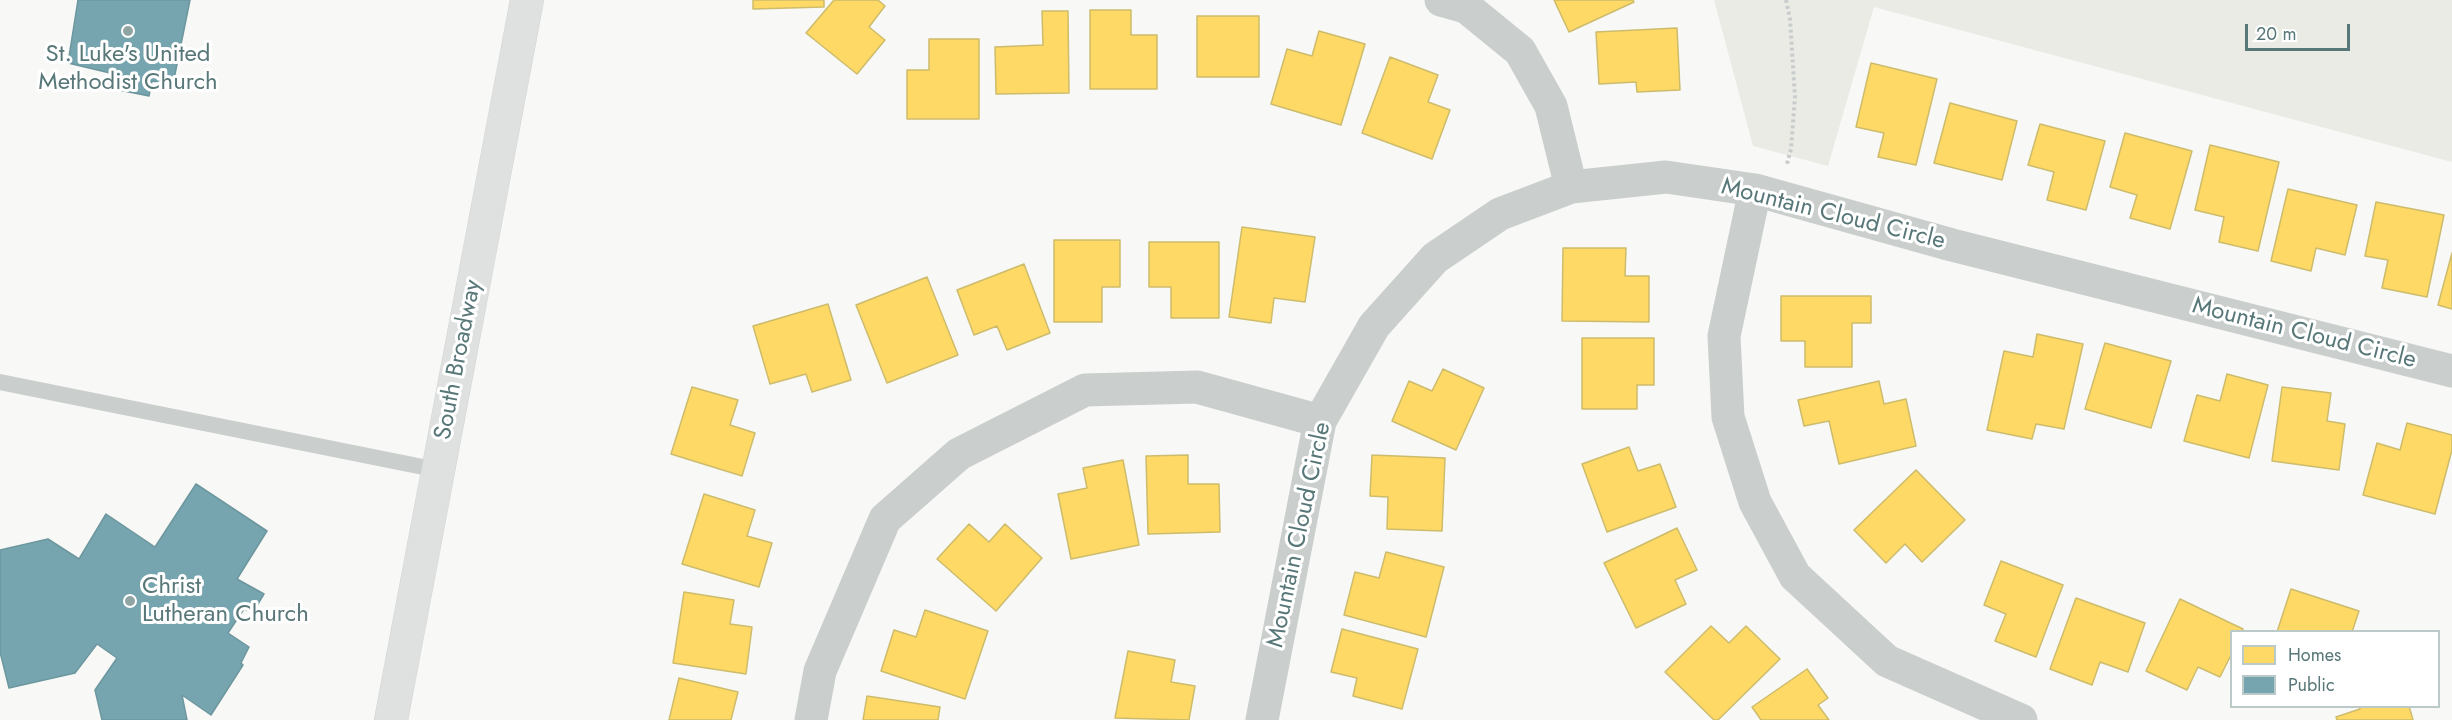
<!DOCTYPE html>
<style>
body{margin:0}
#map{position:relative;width:2452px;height:720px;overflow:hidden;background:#f8f8f7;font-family:Jost,sans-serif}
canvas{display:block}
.legend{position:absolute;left:2230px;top:630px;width:210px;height:78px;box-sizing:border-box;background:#fff;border:2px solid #bcc9c9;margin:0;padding:8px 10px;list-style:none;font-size:18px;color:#587778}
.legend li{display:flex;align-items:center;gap:12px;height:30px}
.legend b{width:30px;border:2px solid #bcc9c9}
.scale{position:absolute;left:2245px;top:24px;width:105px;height:27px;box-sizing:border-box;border:3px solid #587778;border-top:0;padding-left:8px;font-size:18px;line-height:21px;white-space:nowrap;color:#587778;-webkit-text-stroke:4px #fff;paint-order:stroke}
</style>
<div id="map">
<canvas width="2452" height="720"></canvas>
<ul class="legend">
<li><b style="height:16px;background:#ffd966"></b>Homes</li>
<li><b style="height:16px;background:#76a5af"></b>Public</li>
</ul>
<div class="scale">20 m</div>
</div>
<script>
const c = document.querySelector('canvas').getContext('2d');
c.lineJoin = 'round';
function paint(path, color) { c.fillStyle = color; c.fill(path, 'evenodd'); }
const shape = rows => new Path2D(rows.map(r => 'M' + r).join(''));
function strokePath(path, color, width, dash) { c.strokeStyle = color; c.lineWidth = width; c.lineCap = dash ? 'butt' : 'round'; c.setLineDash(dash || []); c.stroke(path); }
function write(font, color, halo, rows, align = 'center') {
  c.font = font + ' Jost,sans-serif'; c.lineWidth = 6; c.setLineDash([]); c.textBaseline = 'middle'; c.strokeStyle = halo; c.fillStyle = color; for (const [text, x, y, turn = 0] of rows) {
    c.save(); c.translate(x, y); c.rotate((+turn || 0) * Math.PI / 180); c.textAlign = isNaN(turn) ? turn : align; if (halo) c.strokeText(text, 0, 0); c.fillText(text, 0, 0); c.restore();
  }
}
const green = shape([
 [1714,0,2452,0,2452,162,1874,7,1828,166,1753,146]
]);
const homes = shape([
 [753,0,824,0,824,7,753,9,753,0],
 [834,0,878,0,885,6,869,27,885,40,857,74,806,33,834,0],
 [1554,0,1633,0,1634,2,1569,32,1554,0],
 [1090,10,1131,10,1131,35,1157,35,1157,89,1090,89,1090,10],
 [1042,11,1068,11,1069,93,996,94,995,47,1043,45,1042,11],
 [1197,16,1259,16,1259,77,1197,77,1197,16],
 [1677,28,1680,90,1637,92,1636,82,1599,84,1596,32,1677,28],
 [1319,31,1365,44,1341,125,1271,104,1287,49,1312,56,1319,31],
 [929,39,979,39,979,119,907,119,907,70,929,70,929,39],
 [1390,57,1438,75,1428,102,1450,110,1432,159,1362,133,1390,57],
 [1871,63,1937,79,1916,165,1878,157,1884,133,1856,127,1871,63],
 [1950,103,2017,121,2002,180,1934,163,1950,103],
 [2040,124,2105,141,2086,210,2047,200,2054,172,2028,165,2040,124],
 [2125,133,2192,151,2170,229,2130,218,2137,195,2110,187,2125,133],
 [2210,145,2279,162,2258,251,2219,242,2224,217,2195,210,2210,145],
 [2288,189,2357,205,2345,255,2316,248,2311,271,2271,261,2288,189],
 [2376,202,2444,215,2427,297,2382,288,2388,260,2365,256,2376,202],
 [1242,227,1315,237,1305,302,1274,298,1271,323,1229,317,1242,227],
 [1054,240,1120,240,1120,287,1102,287,1102,322,1054,322,1054,240],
 [1149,242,1219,242,1219,318,1171,318,1171,287,1149,287,1149,242],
 [1563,248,1626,248,1625,276,1649,276,1649,322,1562,321,1563,248],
 [2452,253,2452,309,2438,305,2452,253],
 [1024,264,1050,333,1007,350,997,326,974,335,957,290,1024,264],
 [927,277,958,355,887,383,856,305,927,277],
 [1781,296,1871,296,1871,323,1852,323,1852,367,1805,367,1805,341,1781,341,1781,296],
 [828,304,851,380,812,392,806,374,770,384,753,326,828,304],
 [2037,334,2083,344,2064,429,2036,424,2032,439,1987,430,2004,351,2033,357,2037,334],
 [1582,338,1654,338,1654,385,1637,385,1637,409,1582,409,1582,338],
 [2105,343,2171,361,2151,428,2085,409,2105,343],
 [1443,369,1484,388,1456,450,1392,421,1409,381,1432,391,1443,369],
 [2227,374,2268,385,2249,458,2184,441,2197,395,2220,401,2227,374],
 [1879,381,1884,404,1906,399,1916,446,1839,464,1829,421,1804,426,1798,400,1879,381],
 [692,387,738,400,730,425,755,433,742,476,671,454,692,387],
 [2282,387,2331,393,2327,421,2345,424,2339,470,2272,461,2282,387],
 [2407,423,2452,435,2452,450,2435,514,2363,495,2377,443,2400,450,2407,423],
 [1629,447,1638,471,1660,464,1676,507,1607,532,1582,464,1629,447],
 [1188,455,1188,484,1219,484,1220,532,1148,534,1146,456,1188,455],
 [1372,455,1445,458,1442,531,1387,529,1388,497,1370,496,1372,455],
 [1123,460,1139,545,1071,559,1058,494,1087,488,1083,468,1123,460],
 [1916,470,1965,520,1922,562,1905,544,1886,563,1854,530,1916,470],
 [704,494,755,510,747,536,772,543,759,587,682,564,704,494],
 [969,524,989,542,1005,524,1042,558,996,611,937,559,969,524],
 [1677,528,1697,570,1675,580,1686,604,1636,628,1604,563,1677,528],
 [1386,552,1444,567,1426,637,1344,615,1355,572,1379,578,1386,552],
 [2001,561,2063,585,2036,657,1995,641,2006,614,1984,605,2001,561],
 [2291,589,2359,611,2352,632,2277,632,2291,589],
 [684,592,734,600,730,624,752,627,746,674,673,663,684,592],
 [2076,598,2145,623,2128,672,2100,662,2092,685,2050,669,2076,598],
 [2180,599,2243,629,2242,632,2232,632,2232,653,2220,677,2198,667,2187,690,2146,671,2180,599],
 [925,610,988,631,965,699,881,671,894,630,916,637,925,610],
 [1711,626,1729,643,1746,626,1780,659,1718,720,1714,720,1665,672,1711,626],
 [1342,629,1418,649,1402,709,1353,696,1357,678,1331,672,1342,629],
 [1128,651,1175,660,1171,682,1195,686,1189,720,1115,718,1128,651],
 [1807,669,1828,698,1818,705,1829,720,1761,720,1752,707,1807,669],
 [679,678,738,692,731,720,669,720,679,678],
 [867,696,940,707,938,720,863,720,867,696],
 [2359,706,2409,706,2413,720,2337,720,2336,717,2360,709,2359,706]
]);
const public = shape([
 [78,0,190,0,173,84,152,81,149,96,109,88,110,73,68,63,78,0],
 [196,484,267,531,237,579,264,594,253,612,244,609,228,633,249,647,241,663,243,665,211,715,182,695,187,720,102,720,95,690,117,658,97,644,75,673,9,688,0,652,0,550,48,539,79,559,106,514,155,547,196,484]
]);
const path = shape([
 [1786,0,1790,19,1795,97,1791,149,1787,164]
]);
const service = shape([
 [0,382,438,470]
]);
const minor = shape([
 [1441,0,1466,7,1520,51,1551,106,1571,187],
 [1755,190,1724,336,1728,417,1755,502,1795,576,1887,661,2021,720],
 [811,720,820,671,885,519,959,454,1085,390,1197,387,1320,421],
 [1262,720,1320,421,1374,326,1435,258,1500,214,1571,187,1666,177,1755,190,1952,245,2452,371]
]);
const primary = shape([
 [391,720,527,0]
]);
const markers = [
 [128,31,6,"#90a4a4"],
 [130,601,6,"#90a4a4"]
];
const poiNames = [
 ["St. Luke's United",128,55],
 ["Methodist Church",128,83],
 ["Christ",142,587,"left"],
 ["Lutheran Church",142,615,"left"]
];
const streetNames = [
 ["Mountain Cloud Circle",1833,215,14],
 ["Mountain Cloud Circle",2304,334,14],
 ["South Broadway",459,360,-79],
 ["Mountain Cloud Circle",1300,535,-78]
];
paint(green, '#e9ebe4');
paint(homes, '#ffd966');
strokePath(homes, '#cdbc6b', 1.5);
paint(public, '#76a5af');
strokePath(public, '#6d979e', 1.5);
strokePath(primary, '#d4d6d5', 34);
strokePath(path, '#c9cccc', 4, [3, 3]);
strokePath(service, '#cacecd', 16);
strokePath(minor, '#cacecd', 33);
strokePath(primary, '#dfe1e1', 33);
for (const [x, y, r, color] of markers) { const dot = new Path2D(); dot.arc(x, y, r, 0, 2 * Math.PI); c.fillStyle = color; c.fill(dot); strokePath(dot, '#fff', 2); }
write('24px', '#587778', '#fff', poiNames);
write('24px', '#587778', '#fff', streetNames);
</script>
